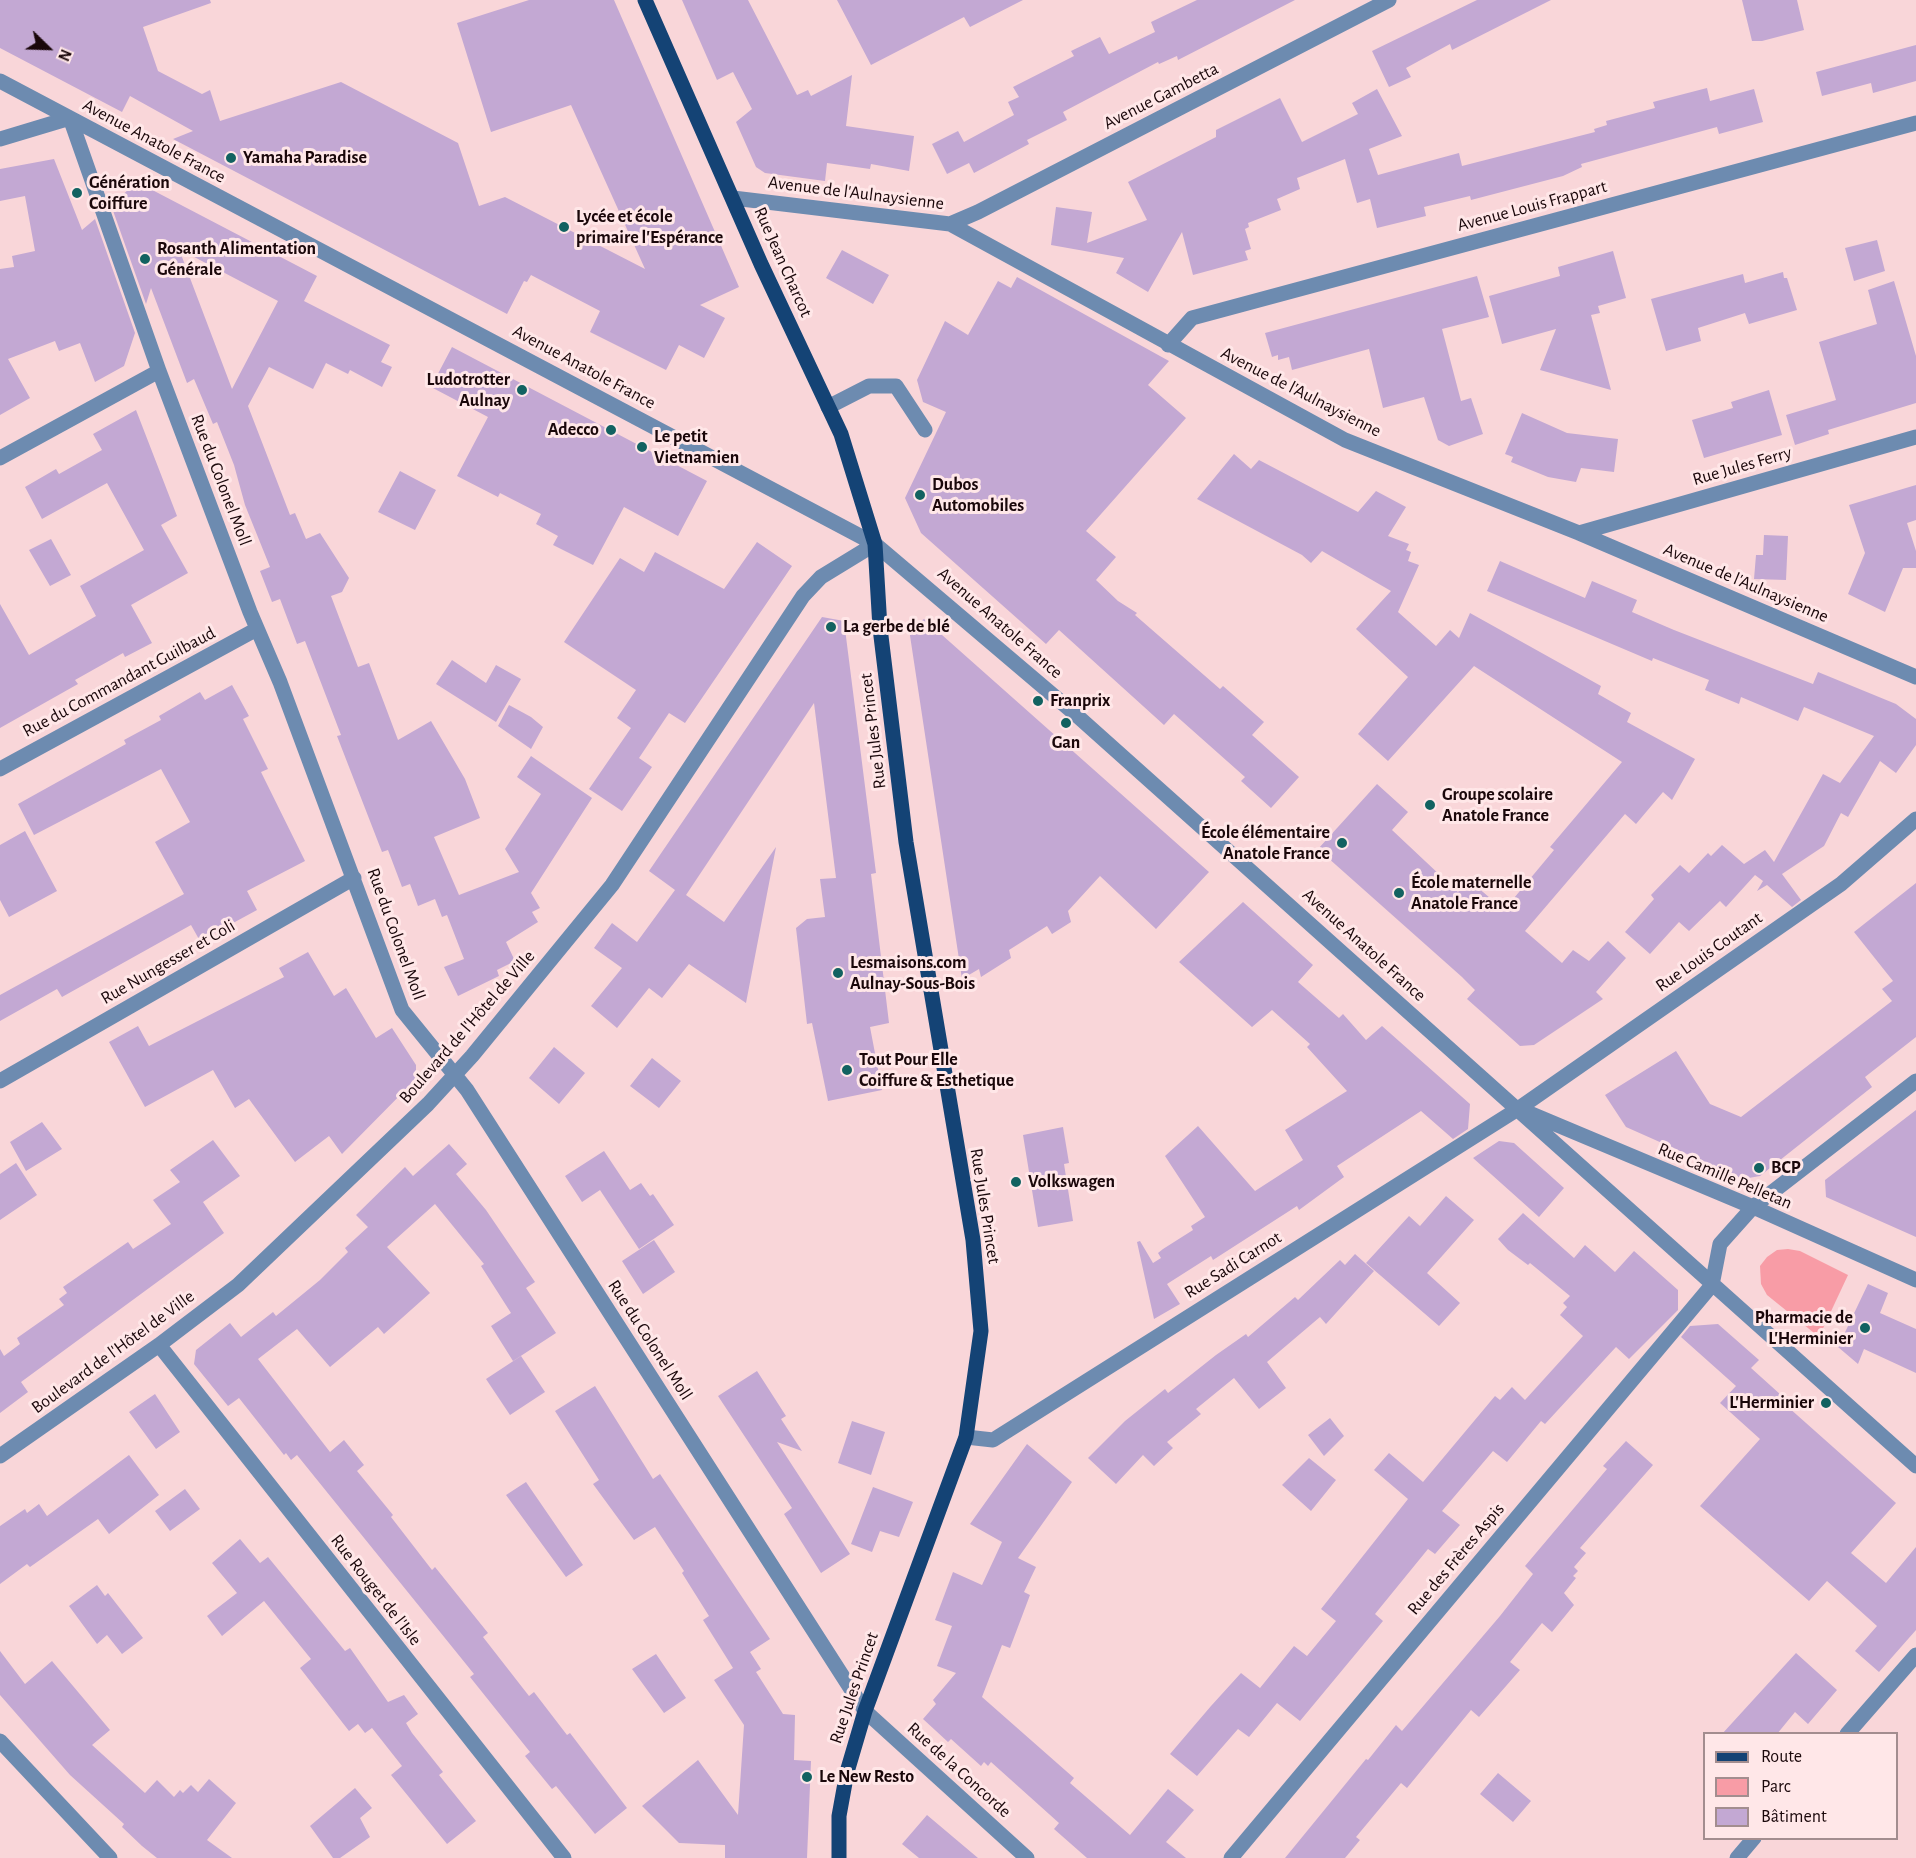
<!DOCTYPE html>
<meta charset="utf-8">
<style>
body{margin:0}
#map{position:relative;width:1916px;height:1858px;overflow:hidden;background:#f9d6d9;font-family:"Alegreya Sans",sans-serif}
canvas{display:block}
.legend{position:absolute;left:1703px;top:1732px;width:195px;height:108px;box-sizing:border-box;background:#ffe7e8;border:2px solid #a38d8f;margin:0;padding:8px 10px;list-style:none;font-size:18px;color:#1a070a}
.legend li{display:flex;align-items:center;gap:12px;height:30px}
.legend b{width:30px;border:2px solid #a38d8f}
.north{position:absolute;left:18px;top:18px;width:60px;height:60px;-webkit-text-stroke:4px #ffe7e8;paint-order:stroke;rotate:113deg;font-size:16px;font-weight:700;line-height:24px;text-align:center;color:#1a070a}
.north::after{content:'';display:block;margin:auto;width:21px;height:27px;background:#1a070a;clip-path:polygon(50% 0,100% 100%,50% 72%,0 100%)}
</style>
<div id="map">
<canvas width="1916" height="1858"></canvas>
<ul class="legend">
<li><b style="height:8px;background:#144375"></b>Route</li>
<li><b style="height:16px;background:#f89ca6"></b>Parc</li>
<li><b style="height:16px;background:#c3a8d3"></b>Bâtiment</li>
</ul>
<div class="north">N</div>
</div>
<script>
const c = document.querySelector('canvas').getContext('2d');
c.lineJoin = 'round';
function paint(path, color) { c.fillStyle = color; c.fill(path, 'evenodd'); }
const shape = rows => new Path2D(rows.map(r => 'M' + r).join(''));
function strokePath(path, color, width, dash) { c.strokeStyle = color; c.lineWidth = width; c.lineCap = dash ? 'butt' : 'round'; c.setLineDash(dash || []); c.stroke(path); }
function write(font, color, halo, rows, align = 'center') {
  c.font = font + ' "Alegreya Sans",sans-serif'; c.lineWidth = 6; c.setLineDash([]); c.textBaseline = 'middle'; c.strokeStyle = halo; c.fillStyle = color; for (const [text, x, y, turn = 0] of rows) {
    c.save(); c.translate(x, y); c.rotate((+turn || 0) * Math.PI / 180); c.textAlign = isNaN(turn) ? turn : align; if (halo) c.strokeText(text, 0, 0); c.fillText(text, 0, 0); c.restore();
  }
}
const green = shape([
 [1788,1249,1800,1251,1848,1275,1819,1337,1767,1295,1761,1284,1760,1266,1767,1257,1777,1250]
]);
const building = shape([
 [0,0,210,0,211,3,143,27,158,71,202,94,210,90,220,121,341,82,458,143,479,206,505,197,645,269,571,105,491,132,457,23,529,0,614,0,739,287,700,305,725,318,704,358,679,345,666,370,590,332,600,311,531,275,527,282,524,281,507,314,173,139,193,131,130,96,122,112,0,48],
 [682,0,748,0,797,95,808,90,811,96,852,75,846,126,914,136,909,171,871,164,870,169,827,163,825,181,765,173,756,167,736,122,752,109,733,72,717,80],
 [837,0,1023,0,970,27,964,17,871,65],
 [1197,0,1295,0,1178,60,1177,56,1159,64,1158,62,1063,112,1067,120,1027,140,1029,144,974,173,969,163,947,174,932,144,958,131,964,142,1014,115,1008,102,1019,97,1013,87,1074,56,1071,51,1100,37,1109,54,1155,32,1151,22],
 [1477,0,1551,0,1452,50,1450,44,1406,68,1411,77,1389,87,1372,51],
 [1742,0,1797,0,1804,30,1762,41,1752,41],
 [1916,45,1916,81,1873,93,1871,83,1822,96,1816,72],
 [1707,88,1710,101,1754,89,1763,122,1719,134,1717,127,1581,164,1582,167,1563,176,1471,200,1470,196,1424,207,1426,216,1377,228,1370,199,1357,203,1345,159,1297,178,1300,189,1277,199,1281,210,1248,223,1249,227,1245,229,1251,249,1245,251,1248,260,1193,275,1182,232,1148,292,1116,273,1124,258,1051,245,1056,207,1092,212,1087,243,1147,220,1128,182,1216,137,1216,130,1280,98,1302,142,1358,114,1352,103,1377,89,1402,136,1369,149,1378,175,1459,153,1462,166,1595,132,1594,129,1607,125,1606,121,1655,108,1653,102],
 [54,159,82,230,95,219,135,333,124,366,95,382,80,343,59,351,55,341,8,359,30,398,0,415,0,269,14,267,12,256,35,251,25,196,0,201,0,169],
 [137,182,317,276,304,301,390,345,381,362,392,367,382,387,350,370,348,374,326,363,313,389,269,367,248,406,290,515,295,513,306,539,320,533,349,578,342,592,331,596,358,667,369,663,398,740,431,721,465,779,480,818,434,837,459,895,519,872,505,849,541,794,517,777,531,756,592,798,531,893,540,908,532,912,538,922,506,942,515,961,497,970,499,976,458,996,444,967,464,959,447,915,442,917,435,899,418,906,410,884,402,887,388,850,382,852,337,736,341,735,305,641,297,644,280,599,272,602,260,571,270,567,245,505,234,465,217,422,213,424,194,379,187,383,151,288,146,304,111,205],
 [179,249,278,301,232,389],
 [1877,240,1885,271,1854,281,1845,248],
 [842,250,889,275,873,304,826,278],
 [1613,251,1626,298,1598,306,1600,313,1591,315,1611,390,1540,370,1556,329,1502,344,1489,296,1560,276,1558,267],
 [1783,272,1784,278,1787,278,1797,310,1749,324,1745,313,1698,328,1701,341,1666,351,1651,299,1743,274,1745,283],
 [1477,276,1489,317,1442,329,1461,401,1471,398,1483,434,1449,446,1438,440,1424,397,1383,408,1369,349,1292,370,1289,357,1278,360,1278,355,1272,357,1265,333],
 [1017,277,1169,361,1148,385,1186,418,1086,531,1116,557,1096,580,1118,601,1137,613,1135,615,1220,689,1223,686,1264,722,1252,735,1299,777,1271,808,1241,781,1245,777,1174,714,1164,725,1059,630,1046,644,921,533,905,498,946,412,923,402,917,380,945,321,968,335,998,281,1011,288],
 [1894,281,1916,356,1916,403,1828,430,1829,434,1795,445,1786,415,1836,400,1819,342,1877,324,1868,290],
 [452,347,707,481,678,536,624,507,593,565,553,545,558,536,536,524,541,514,500,493,498,497,457,476,488,417,431,387],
 [1769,390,1782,435,1704,458,1692,420,1733,408,1731,402],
 [136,410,177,516,161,525,188,573,131,605,152,643,125,657,123,653,75,680,78,684,0,728,0,604,29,655,96,616,80,586,144,550,107,483,42,519,25,487,56,469,59,474,102,450,93,434],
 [1522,413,1567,433,1618,439,1614,472,1581,468,1576,482,1548,477,1511,462,1513,457,1505,454],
 [1234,454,1251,469,1259,460,1358,512,1376,491,1406,507,1388,536,1409,544,1406,550,1411,552,1408,561,1419,565,1398,612,1436,646,1450,630,1459,638,1470,613,1601,686,1598,694,1631,713,1627,722,1695,759,1672,800,1663,792,1636,824,1625,814,1525,931,1562,963,1573,950,1589,961,1608,941,1626,958,1596,992,1603,999,1534,1045,1520,1046,1467,999,1475,990,1462,977,1318,849,1377,784,1408,812,1392,830,1458,892,1469,880,1504,910,1554,850,1550,847,1622,762,1474,666,1388,761,1358,734,1408,677,1356,629,1391,591,1322,551,1311,563,1302,555,1197,499],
 [400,471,436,490,415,530,378,512],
 [1916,485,1916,520,1907,523,1916,551,1916,568,1903,568,1885,612,1848,594,1865,553,1849,505],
 [1764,535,1788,536,1786,580,1754,579,1756,555,1763,555],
 [51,539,71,575,50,586,29,550],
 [757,542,792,566,685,723,669,713,639,758,652,767,622,811,589,789,631,728,617,718,636,690,564,642,620,558,644,572,655,552,724,589],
 [1500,561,1585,598,1592,581,1637,600,1632,612,1674,630,1813,684,1818,672,1896,704,1916,719,1916,745,1896,773,1880,761,1848,817,1841,813,1824,846,1782,874,1801,900,1792,907,1767,885,1757,891,1763,881,1755,875,1726,907,1720,901,1689,931,1679,922,1650,954,1625,932,1654,899,1651,895,1680,865,1689,873,1708,853,1711,856,1722,845,1744,864,1765,850,1774,862,1823,774,1840,783,1874,736,1804,707,1798,721,1741,697,1739,704,1705,690,1709,680,1653,658,1652,661,1487,591],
 [822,617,844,621,876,873,871,874,889,1023,870,1027,882,1090,828,1101,812,1023,807,1024,796,928,807,919,825,917,820,879,836,878,814,703,686,895,724,922,776,847,746,1003,689,964,662,998,649,988,617,1028,591,1006,622,968,594,948,612,923,637,942,675,890,649,871],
 [924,619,1209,872,1156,929,1100,876,1068,911,1071,922,1052,934,1047,926,1009,950,1011,958,981,977,979,969,962,979,909,629],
 [452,660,486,683,496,665,521,679,496,722,436,684],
 [232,685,249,716,243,719,268,769,261,772,305,861,247,891,257,910,200,941,191,925,62,997,57,989,0,1021,0,995,184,894,155,842,190,822,161,769,34,835,18,804,126,744,124,740,161,720,159,716,200,692,205,700],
 [509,705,531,717,543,727,531,749,498,726],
 [25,831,57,891,9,917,0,900,0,845],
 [1916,883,1916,1037,1865,1077,1872,1087,1760,1176,1743,1179,1626,1127,1605,1095,1676,1051,1710,1104,1741,1117,1892,1001,1882,989,1893,981,1854,932],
 [1243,902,1313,965,1298,982,1339,1018,1343,1014,1366,1040,1382,1026,1470,1104,1468,1129,1453,1139,1421,1111,1337,1166,1344,1177,1299,1210,1297,1206,1213,1260,1211,1256,1167,1284,1180,1304,1154,1319,1137,1242,1140,1241,1153,1263,1161,1258,1158,1253,1163,1249,1193,1230,1191,1226,1205,1217,1165,1156,1198,1126,1255,1191,1303,1160,1285,1130,1347,1091,1307,1047,1310,1044,1272,1010,1252,1027,1179,962],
 [308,952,334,996,346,988,376,1038,392,1028,416,1065,416,1079,342,1154,329,1136,295,1162,249,1099,235,1108,213,1070,145,1107,109,1042,138,1026,149,1046,284,977,279,968],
 [554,1047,585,1073,559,1104,529,1078],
 [652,1058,681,1081,659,1108,630,1086],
 [1916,1110,1916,1237,1826,1197,1825,1180],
 [42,1122,62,1149,26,1171,10,1142],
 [1063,1127,1069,1163,1064,1164,1073,1221,1038,1227,1023,1135],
 [213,1140,240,1176,203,1202,224,1233,21,1382,28,1392,0,1413,0,1349,4,1356,20,1344,17,1338,64,1305,59,1299,67,1293,63,1287,128,1242,133,1249,171,1224,153,1200,180,1182,170,1170],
 [1499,1141,1514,1143,1564,1188,1539,1217,1473,1158],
 [449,1144,467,1164,456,1174,486,1210,535,1282,526,1288,556,1333,513,1361,491,1326,511,1313,481,1266,484,1264,435,1204,387,1247,430,1293,384,1334,378,1327,330,1367,297,1329,258,1359,330,1452,344,1440,364,1465,357,1471,393,1515,391,1517,432,1570,435,1567,488,1633,483,1637,529,1696,534,1692,567,1735,570,1733,627,1808,595,1834,556,1786,552,1789,525,1756,530,1752,470,1677,474,1674,297,1455,291,1460,286,1453,284,1455,239,1398,228,1406,194,1364,196,1350,230,1323,241,1337,273,1312,276,1316,320,1280,348,1252,345,1248,368,1227,356,1215,405,1167,413,1176],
 [604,1151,630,1190,641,1183,650,1196,653,1194,674,1225,639,1249,600,1190,582,1202,565,1176],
 [16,1163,37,1195,0,1220,0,1174],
 [1446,1196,1474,1220,1427,1273,1460,1303,1439,1326,1366,1263,1409,1216,1420,1226],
 [1523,1213,1574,1258,1585,1245,1615,1272,1634,1251,1678,1290,1678,1310,1629,1359,1616,1347,1545,1424,1541,1421,1507,1462,1493,1451,1442,1511,1460,1525,1435,1554,1428,1549,1375,1614,1383,1621,1300,1721,1277,1703,1249,1737,1238,1729,1197,1776,1170,1754,1211,1706,1241,1673,1260,1688,1294,1646,1307,1656,1336,1621,1321,1609,1408,1499,1374,1470,1389,1453,1423,1482,1495,1396,1500,1400,1512,1387,1525,1400,1583,1336,1560,1315,1567,1307,1563,1303,1570,1296,1530,1263,1528,1265,1508,1250,1498,1239],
 [654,1240,675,1272,643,1294,622,1261],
 [1355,1254,1374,1271,1326,1324,1320,1317,1267,1362,1286,1388,1259,1409,1234,1378,1196,1409,1201,1414,1167,1442,1173,1448,1154,1466,1143,1455,1116,1484,1088,1458,1125,1421,1165,1389,1168,1393,1216,1355,1246,1334,1248,1337,1295,1297,1298,1300,1340,1260,1345,1265],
 [1868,1284,1888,1293,1880,1313,1916,1329,1916,1373,1864,1349,1858,1364,1838,1347],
 [1718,1324,1759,1360,1751,1368,1791,1404,1788,1407,1896,1503,1851,1553,1886,1583,1916,1547,1916,1630,1879,1672,1855,1651,1877,1626,1827,1581,1809,1601,1700,1506,1760,1439,1720,1403,1736,1386,1681,1337,1690,1326],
 [521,1356,545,1392,510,1415,486,1379],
 [757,1371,786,1416,781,1419,802,1451,777,1442,850,1554,821,1573,784,1514,792,1508,718,1396],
 [595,1386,653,1479,660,1474,770,1639,750,1652,761,1669,756,1672,783,1714,795,1715,794,1760,811,1761,807,1858,725,1858,725,1845,679,1843,642,1806,698,1760,738,1815,744,1725,714,1680,733,1668,703,1620,709,1616,682,1573,684,1571,655,1527,634,1540,593,1484,599,1480,555,1411],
 [155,1394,180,1432,156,1449,129,1412],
 [1330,1418,1344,1436,1324,1456,1308,1435],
 [852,1421,885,1432,871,1475,838,1463],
 [1626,1441,1653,1465,1580,1548,1586,1553,1574,1567,1578,1571,1573,1576,1576,1578,1564,1593,1574,1605,1552,1632,1542,1623,1510,1662,1520,1670,1479,1717,1471,1710,1407,1788,1401,1783,1356,1837,1360,1840,1345,1858,1285,1858,1366,1759,1368,1760,1396,1725,1402,1731,1500,1616,1533,1574,1525,1566,1607,1469,1603,1466],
 [1027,1444,1072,1482,1018,1558,1036,1567,1024,1592,1030,1595,1010,1648,1002,1645,982,1697,1074,1778,1070,1783,1130,1835,1168,1789,1194,1810,1166,1842,1186,1858,1087,1858,1054,1829,1059,1823,991,1762,988,1766,984,1762,981,1766,951,1739,948,1742,923,1719,936,1704,933,1700,956,1673,937,1666,952,1626,935,1620,953,1572,982,1585,1002,1542,970,1524],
 [129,1455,159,1495,109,1534,98,1519,30,1567,27,1564,0,1584,0,1526,25,1509,27,1513,39,1504,47,1516],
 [1309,1458,1336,1480,1311,1511,1282,1485],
 [526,1482,583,1565,566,1577,506,1495],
 [873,1487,913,1502,899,1537,880,1531,872,1552,851,1544],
 [185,1489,200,1509,170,1531,155,1511],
 [240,1539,260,1563,268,1557,345,1651,350,1648,388,1702,404,1695,418,1714,406,1723,412,1733,443,1772,439,1775,476,1821,447,1844,391,1775,402,1766,372,1728,365,1733,358,1724,349,1731,300,1668,311,1659,264,1601,222,1636,207,1616,237,1593,212,1563],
 [97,1585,105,1596,108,1593,143,1638,122,1654,107,1635,97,1644,69,1606],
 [0,1651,25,1684,52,1661,110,1730,92,1745,145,1793,157,1780,174,1797,180,1790,183,1793,191,1785,198,1792,209,1779,236,1803,207,1840,232,1858,157,1858,142,1846,122,1827,124,1824,70,1775,0,1695],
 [1796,1653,1837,1690,1808,1724,1795,1712,1777,1734,1722,1734],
 [656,1654,686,1698,664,1713,632,1669],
 [1498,1773,1531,1801,1513,1822,1480,1794],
 [355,1788,372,1808,360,1818,370,1837,340,1858,333,1858,310,1826],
 [927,1815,978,1858,919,1858,902,1844]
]);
const minor = shape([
 [0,81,875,544,1074,713,1916,1466],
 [70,118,159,371,250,612,280,682,402,1010,467,1090,865,1711,1027,1858],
 [0,139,70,118],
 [733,198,950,224,1345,440,1579,533,1916,677],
 [950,224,978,212,1389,0],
 [1168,345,1192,318,1916,123],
 [828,407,869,386,896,386,925,430],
 [0,458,159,371],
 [1579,533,1916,437],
 [0,769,257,629],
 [0,1081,354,878],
 [1529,1113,1753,1207,1916,1280],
 [159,1345,564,1858],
 [966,1437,993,1440,1518,1109,1841,884,1916,819],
 [0,1456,159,1345,238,1285,428,1104,472,1056,612,885,803,596,821,577,875,544],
 [1847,1734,1916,1655],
 [0,1741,110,1858],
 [1231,1858,1712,1285,1720,1244,1753,1207,1916,1081],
 [1737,1858,1754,1838]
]);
const major = shape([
 [645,0,761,264,841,434,875,544,880,628,906,842,973,1240,981,1331,966,1437,865,1711,847,1772,839,1816,839,1858]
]);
const markers = [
 [231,158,6,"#126261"],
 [77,193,6,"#126261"],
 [564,227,6,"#126261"],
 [145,259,6,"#126261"],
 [522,390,6,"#126261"],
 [611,430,6,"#126261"],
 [642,447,6,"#126261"],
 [920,495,6,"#126261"],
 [831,627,6,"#126261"],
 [1038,701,6,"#126261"],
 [1066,723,6,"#126261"],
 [1430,805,6,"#126261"],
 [1342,843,6,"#126261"],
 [1399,893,6,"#126261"],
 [838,973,6,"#126261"],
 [847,1070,6,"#126261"],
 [1759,1168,6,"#126261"],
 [1016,1182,6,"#126261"],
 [1865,1328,6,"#126261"],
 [1826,1403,6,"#126261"],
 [807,1777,6,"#126261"]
];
const streetNames = [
 ["Avenue Gambetta",1161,96,-27],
 ["Avenue Anatole France",154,141,28],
 ["Avenue de l'Aulnaysienne",856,193,7],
 ["Avenue Louis Frappart",1532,206,-15],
 ["Rue Jean Charcot",783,262,66],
 ["Avenue Anatole France",584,367,28],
 ["Avenue de l'Aulnaysienne",1301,392,27],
 ["Rue Jules Ferry",1742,466,-16],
 ["Rue du Colonel Moll",221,480,69],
 ["Avenue de l'Aulnaysienne",1746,583,23],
 ["Avenue Anatole France",1000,623,41],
 ["Rue du Commandant Guilbaud",119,682,-28],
 ["Rue Jules Princet",873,731,-97],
 ["Rue du Colonel Moll",396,934,70],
 ["Avenue Anatole France",1364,945,42],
 ["Rue Louis Coutant",1709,952,-35],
 ["Rue Nungesser et Coli",168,962,-30],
 ["Boulevard de l'Hôtel de Ville",467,1027,-49],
 ["Rue Camille Pelletan",1725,1176,23],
 ["Rue Jules Princet",985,1206,81],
 ["Rue Sadi Carnot",1233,1265,-32],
 ["Rue du Colonel Moll",650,1340,57],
 ["Boulevard de l'Hôtel de Ville",113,1352,-36],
 ["Rue des Frères Aspis",1456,1559,-50],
 ["Rue Rouget de l'Isle",376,1590,52],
 ["Rue Jules Princet",854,1688,-71],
 ["Rue de la Concorde",959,1770,42]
];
const poiNames = [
 ["Yamaha Paradise",243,158],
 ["Génération",89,183],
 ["Coiffure",89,204],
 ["Lycée et école",576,217],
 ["primaire l'Espérance",576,238],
 ["Rosanth Alimentation",157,249],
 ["Générale",157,270],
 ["Ludotrotter",510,380,"right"],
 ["Aulnay",510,401,"right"],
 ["Adecco",599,430,"right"],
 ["Le petit",654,437],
 ["Vietnamien",654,458],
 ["Dubos",932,485],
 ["Automobiles",932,506],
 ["La gerbe de blé",843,627],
 ["Franprix",1050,701],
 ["Gan",1066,743,"center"],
 ["Groupe scolaire",1442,795],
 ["Anatole France",1442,816],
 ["École élémentaire",1330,833,"right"],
 ["Anatole France",1330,854,"right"],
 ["École maternelle",1411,883],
 ["Anatole France",1411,904],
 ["Lesmaisons.com",850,963],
 ["Aulnay-Sous-Bois",850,984],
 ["Tout Pour Elle",859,1060],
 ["Coiffure & Esthetique",859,1081],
 ["BCP",1771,1168],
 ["Volkswagen",1028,1182],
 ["Pharmacie de",1853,1318,"right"],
 ["L'Herminier",1853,1339,"right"],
 ["L'Herminier",1814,1403,"right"],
 ["Le New Resto",819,1777]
];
paint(green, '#f89ca6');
paint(building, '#c3a8d3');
strokePath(minor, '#6d8bb0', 15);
strokePath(major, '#144375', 15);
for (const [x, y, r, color] of markers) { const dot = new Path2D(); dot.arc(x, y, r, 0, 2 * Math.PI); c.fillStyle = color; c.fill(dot); strokePath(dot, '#ffe7e8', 2); }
write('18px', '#1a070a', '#ffe7e8', streetNames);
write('bold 18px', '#1a070a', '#ffe7e8', poiNames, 'left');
</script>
